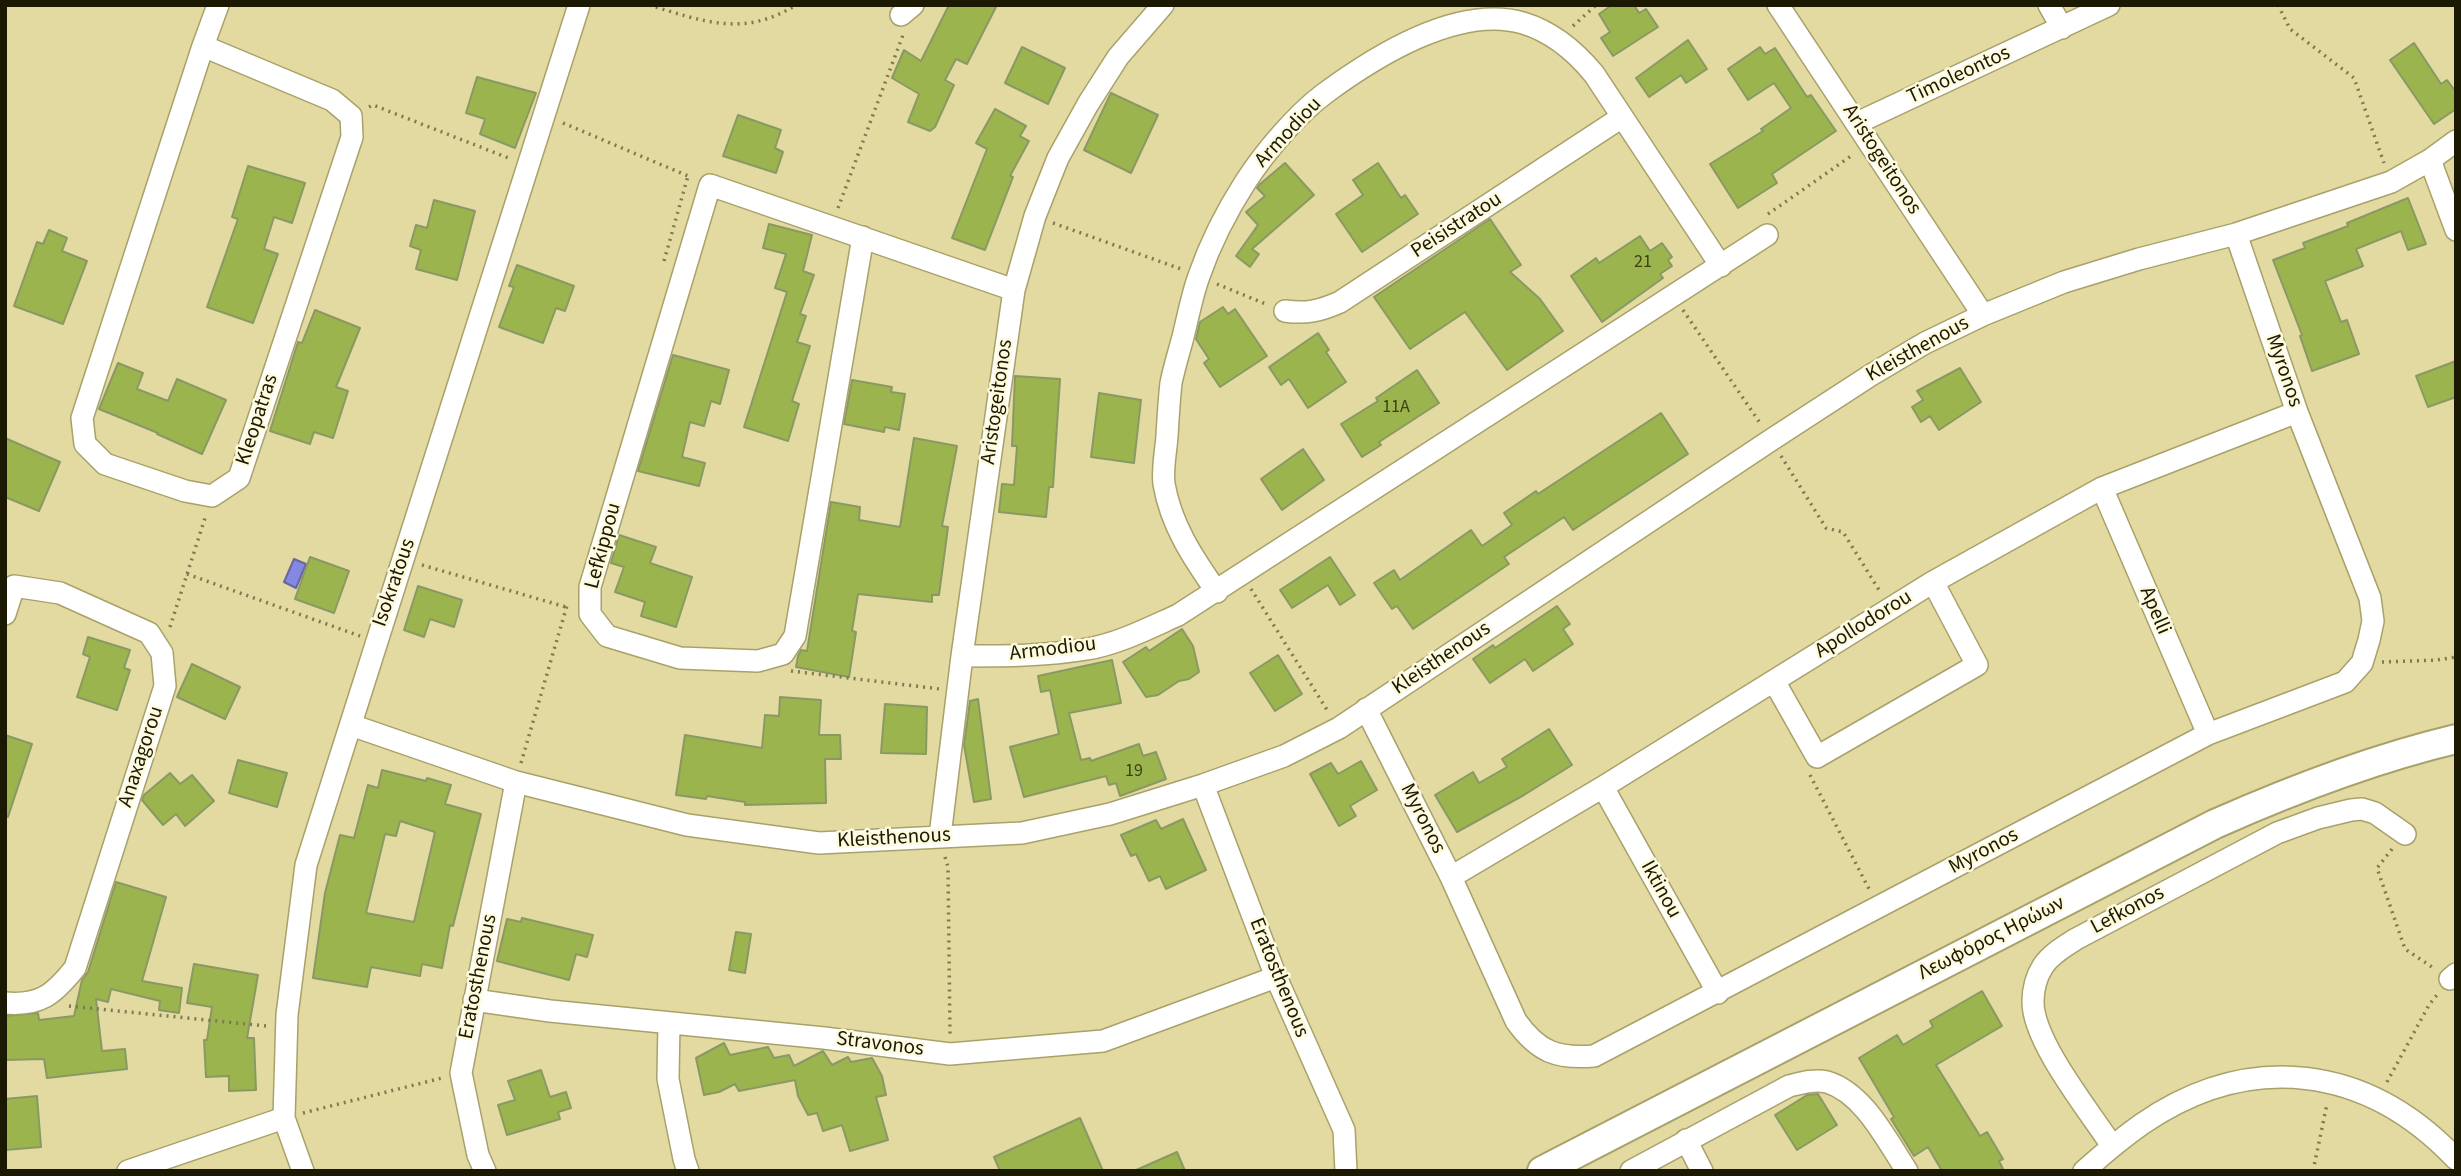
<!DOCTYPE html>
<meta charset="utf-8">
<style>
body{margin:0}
#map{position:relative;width:2461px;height:1176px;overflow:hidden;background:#e2daa0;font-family:"Source Sans 3",sans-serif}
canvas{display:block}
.frame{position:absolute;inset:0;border:7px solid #1c1903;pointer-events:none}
</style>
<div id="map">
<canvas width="2461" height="1176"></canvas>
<div class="frame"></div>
</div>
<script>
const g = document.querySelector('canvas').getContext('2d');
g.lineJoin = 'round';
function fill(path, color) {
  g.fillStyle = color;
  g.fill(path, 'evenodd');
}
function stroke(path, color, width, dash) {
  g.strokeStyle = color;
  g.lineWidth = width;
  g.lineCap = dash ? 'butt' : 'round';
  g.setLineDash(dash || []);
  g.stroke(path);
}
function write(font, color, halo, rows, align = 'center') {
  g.font = font + ' "Source Sans 3",sans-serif';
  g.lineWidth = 5;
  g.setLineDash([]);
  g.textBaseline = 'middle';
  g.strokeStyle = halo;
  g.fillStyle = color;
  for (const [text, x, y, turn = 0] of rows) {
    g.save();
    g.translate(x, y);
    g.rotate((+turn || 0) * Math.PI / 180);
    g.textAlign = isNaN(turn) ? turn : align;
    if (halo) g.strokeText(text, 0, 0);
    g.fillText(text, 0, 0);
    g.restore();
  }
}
const water = new Path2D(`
 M294,559l12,5 -10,24 -12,-6z`);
fill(water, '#8588e2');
stroke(water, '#66679f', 2);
const building = new Path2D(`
 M949,5h48l-30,59 -11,-5 -11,21 9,5 -19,42 -5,4 -22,-9 11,-28 -27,-16 12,-28 17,11z
 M1612,5h22l5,8 7,-4 12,18 -45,29 -12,-18 9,-6 -11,-18z
 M1688,40l19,29 -21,14 -5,-8 -32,22 -13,-19z
 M2414,43l27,41 6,-4 9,12v17l-22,15 -44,-64z
 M1022,47l43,21 -17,36 -43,-21z
 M1760,47l5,7 10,-6 32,49 4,-2 25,36 -64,43 5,9 -39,25 -28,-44 53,-33 -2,-2 30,-21 -17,-25 -26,17 -20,-31z
 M477,77l59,16 -21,55 -35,-14 5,-15 -19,-6z
 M1111,93l47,22 -27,58 -47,-23z
 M995,109l31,17 -6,10 9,5 -19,35 3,1 -28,73 -33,-12 35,-89 -11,-6z
 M738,115l43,15 -6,18 8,4 -7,21 -53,-17z
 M1285,163l29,32 -62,54 7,5 -9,13 -14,-11 22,-31 -12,-13 19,-16 -8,-8 2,-3z
 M1378,163l23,35 4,-3 13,19 -56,38 -26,-38 27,-19 -10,-15z
 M248,166l57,17 -13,40 -18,-6 -10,32 14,5 -25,69 -46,-16 31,-88 -6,-2z
 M2408,198l18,46 -18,6 -7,-19 -45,18 7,17 -38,15 16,41 6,-2 12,34 -47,17 -12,-35 2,-1 -29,-75 32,-12 -2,-5 45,-17 -1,-3z
 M434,200l41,11 -18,69 -41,-11 5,-19 -11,-4 6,-21 11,3z
 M1490,219l31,46 -11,7 30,27 23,32 -56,39 -42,-58 -55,37 -36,-52z
 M769,224l43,11 -9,36 11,4 -14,39 6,2 -9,26 13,4 -18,55 7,3 -11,37 -44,-14 43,-135 -12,-4 11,-34 -23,-6z
 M49,230l18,8 -5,13 25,10 -24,63 -49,-18 23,-64 6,2z
 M1640,236l10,15 12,-8 10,14 -4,3 4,6 -12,8 3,4 -61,44 -31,-46 25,-18 3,5z
 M517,265l57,21 -9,25 -9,-3 -13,35 -44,-16 15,-40 -5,-1z
 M1223,307l5,7 7,-5 32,47 -47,31 -16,-24 5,-4 -13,-20 4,-17z
 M315,310l45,18 -24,59 12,4 -15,47 -19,-6 -4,12 -40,-13 28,-89 4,1z
 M1318,333l11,17 -3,2 20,30 -38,26 -19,-29 -8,6 -12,-18z
 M673,355l56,15 -9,34 -9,-3 -7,25 -14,-4 -8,35 23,6 -6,23 -61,-15z
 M2456,361v36l-28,10 -12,-31z
 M118,363l25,10 -6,16 31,12 9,-22 49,21 -24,54 -45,-20 1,-1 -59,-24z
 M1960,368l21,34 -42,28 -9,-14 -9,6 -9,-15 11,-7 -6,-9z
 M1417,370l22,33 -60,39 2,3 -19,12 -21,-33 37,-23 -2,-3z
 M1015,376l45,3 -7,108h-4l-3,30 -47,-5 3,-28 12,1 3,-39h-5z
 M852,380l40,7 -1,5 14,2 -6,36 -14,-3 -1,5 -40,-8z
 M1099,393l42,7 -7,63 -43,-6z
 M1661,413l27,41 -115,76 -9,-13 -60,40 5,7 -96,65 -16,-23 -5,3 -18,-26 20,-13 6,10 71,-50 11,16 30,-21 -8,-12 32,-22 2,3z
 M5,438l55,24 -21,49 -34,-14z
 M914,438l43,8 -15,80 6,1 -9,68h-7v7l-74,-8 -6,37 4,1 -7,45 -53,-10 2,-11 3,-6 6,1 24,-149 29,5 -1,13 41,7z
 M1303,449l21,31 -42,30 -21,-31z
 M619,535l37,12 -6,16 42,14 -16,50 -35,-11 4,-14 -30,-10 9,-25 -13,-4z
 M310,557l39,14 -15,42 -39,-14z
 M1330,557l25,38 -15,10 -12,-20 -36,23 -12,-18z
 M418,586l44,14 -8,27 -24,-8 -6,18 -20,-7z
 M1557,606l13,18 -7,5 10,15 -40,27 -8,-12 -35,24 -17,-24 20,-14 2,3z
 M1182,629l11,17 6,26 -10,7 -10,2 -21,14 -12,2 -23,-35 23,-15 3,4z
 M88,637l42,13 -6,18 6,2 -13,40 -40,-13 13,-40 -7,-3z
 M1278,655l24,39 -27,17 -25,-38z
 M1112,660l9,43 -52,10 12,47 9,-2 1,3 48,-17 4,12 13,-4 10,27 -46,17 -4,-13 -7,2 -3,-9 -82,21 -14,-50 49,-13 -9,-44 -9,2 -3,-16z
 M192,664l48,23 -15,32 -48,-22z
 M780,697l41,3 -2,35h21l1,24h-16l1,44 -81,2v-3l-38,-6 -1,3 -30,-4 9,-60 77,13 3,-33 14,1z
 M978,699l13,100 -17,3 -10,-57 6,-44z
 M885,704l42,3 -1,47 -45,-1z
 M1549,729l23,36 -48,30 -67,37 -22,-37 38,-23 6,11 28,-16 -5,-8z
 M5,735l27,9 -24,73 -3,-1z
 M238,760l49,13 -10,34 -48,-14z
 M1361,761l16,29 -27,16 6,10 -17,10 -29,-52 21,-11 7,11z
 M382,770l44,11 1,-3 24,7 -6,19 36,10 -28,112 -3,-1 -8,43 -20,-4 -2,12 -49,-9 -4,20 -54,-9 12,-85 15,-58 14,3 14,-53 10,3zM400,821l35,11 -21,90 -48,-9 19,-79 11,2z
 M170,773l10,11 12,-9 22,26 -29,25 -9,-12 -13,11 -21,-25 2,-5z
 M1183,819l23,51 -40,19 -6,-13 -11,5 -13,-27 -5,2 -10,-21 35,-15 5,9z
 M116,882l50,15 -24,84 40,7 -3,25 -20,-3 1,-9 -49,-12 -3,13 -12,-3 6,52 23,-2 2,20 -80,9 -3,-19 -39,1v-44l33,-3 1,7 35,-4 8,-36 6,-8z
 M522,918l71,17 -6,22 -11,-3 -7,26 -72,-19 10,-42 14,3z
 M736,932l15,2 -6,39 -16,-3z
 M194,964l64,11 -11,63h7l2,52 -27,1v-15l-23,1 -2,-37h3l5,-33 -25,-4z
 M1982,991l20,35 -66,39 44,71 7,-4 16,27 -4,2 5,10h-62l-14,-24 -14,9 -23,-37 3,-2 -35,-59 38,-23 6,10 30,-18 -3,-6z
 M724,1043l6,12 38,-8 6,11 15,-3 5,11 29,-15 9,14 16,-8 3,5 21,-4 10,18 4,19 -10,2 12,43 -38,11 -8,-26 -19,6 -6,-18 -9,2 -10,-19 -3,-16 -56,11 -4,-7 -16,8 -15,3 -8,-37z
 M541,1070l9,27 16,-5 5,16 -13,4 2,7 -53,16 -9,-30 17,-5 -7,-19z
 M1818,1094l19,31 -40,25 -22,-35 32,-20z
 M37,1096l4,51 -36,3v-51z
 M1080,1118l23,53h-103l-6,-14z
 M1177,1152l8,19h-51z`);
fill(building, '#9bb44d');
stroke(building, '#8a9964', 2);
const minor = new Path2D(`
 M1778,5l205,310
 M2049,5l13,23
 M901,15l12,-10
 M203,46l129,54 19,16 1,21 -113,341 -27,18 -27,-5 -80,-27 -20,-20 -3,-26 121,-372 15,-41
 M1857,123l252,-118
 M2430,160l26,70
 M863,237l-68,399 -12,18 -25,7 -78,-3 -73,-22 -17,-22v-27l120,-402 304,105
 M1285,311c21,3 35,0 55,-9l282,-185
 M2102,488l106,246
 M1217,592c-24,-34 -46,-67 -53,-108 -2,-15 2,-33 3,-48 1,-17 2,-35 4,-53 3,-15 8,-31 12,-46 5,-20 9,-42 16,-61 11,-32 29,-67 47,-95 19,-29 50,-66 78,-87 50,-37 134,-90 199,-71 30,9 52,28 71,51l127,192
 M5,614l9,-28 46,7 89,40 13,20 3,33 -90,282c-21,26 -34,38 -70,35
 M962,656c42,0 83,0 125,-7 31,-5 62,-21 91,-34l589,-380
 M1774,681l43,76 160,-92 -44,-83
 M1366,709l85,168 65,144c22,31 41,38 78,35l614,-322 137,-52 17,-19 7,-23 4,-19 -3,-23 -73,-186 -61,-178
 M351,725l165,57 171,43 132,18 203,-10 88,-19 93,-29 81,-29 55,-28 432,-288 100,-65 54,-32 58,-28 81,-33 75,-23 97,-25 155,-52 39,-22 26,-19
 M1203,785l73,192 68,153 2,41
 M1603,787l115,206
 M940,836l22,-180 52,-366 21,-74 23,-58 30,-54 30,-47 45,-52
 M1451,877l152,-90 330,-205 169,-94 195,-76
 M2450,979l6,-5
 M474,1000l76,11 274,27 126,16 153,-13 173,-64
 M669,1023l-1,56 16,80 4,12
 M1686,1140l16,31
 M2112,1146c-22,-34 -79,-104 -79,-144 0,-13 3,-25 10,-36 8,-12 21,-19 33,-27l201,-106 41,-15 33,-8 11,-1 13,4 30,21
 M128,1171l156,-53
 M303,1171l-19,-53 3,-103 19,-150 273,-860
 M485,1171l-7,-16 -17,-82 55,-291
 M1631,1171l158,-85c12,-3 25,-7 38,-4 37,11 60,59 80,89
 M2084,1171c19,-17 38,-33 58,-47 108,-74 225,-59 314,35`);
const major = new Path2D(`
 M1542,1171l673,-347c79,-35 157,-65 241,-85`);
stroke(minor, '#a9a16a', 24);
stroke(major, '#a9a16a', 32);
stroke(new Path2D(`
 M649,5c54,16 94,33 147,0
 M2278,5l12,24 64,49 30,85
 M1573,26l23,-21
 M369,107l4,-2 138,54
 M563,123l125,53
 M838,208l65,-173
 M1768,214l86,-60
 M1053,223l128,46
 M664,261l24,-85
 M1217,284l51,21
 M1683,310l77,113
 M1781,456l45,72 17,4 36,58
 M422,565l144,42
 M187,574l173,62
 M1251,589l78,124
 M170,627l36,-112
 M2382,662l55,-2 19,-3
 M791,671l149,18
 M521,763l47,-161
 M1810,775l59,114
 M2392,849l-15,19 28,81 30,20
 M945,857l3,10 2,167
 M69,1006l197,20
 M2387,1082l42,-77 8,-10
 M303,1113l139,-35
 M2313,1171l14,-67`), '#7f7951', 3.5, [2, 5]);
stroke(minor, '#fff', 21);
stroke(major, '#fff', 28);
write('18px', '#3c4016', null, [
 ["21",1643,263],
 ["11A",1396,408],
 ["19",1134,772]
]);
write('21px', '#1c1903', '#fefadd', [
 ["Timoleontos",1959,76,-25],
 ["Armodiou",1289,133,-47],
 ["Aristogeitonos",1881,160,57],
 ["Peisistratou",1457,226,-33],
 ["Kleisthenous",1918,350,-29],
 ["Myronos",2283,371,71],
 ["Aristogeitonos",998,402,-82],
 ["Kleopatras",258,420,-72],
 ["Lefkippou",604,546,-75],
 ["Isokratous",395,583,-71],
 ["Apelli",2154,611,67],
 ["Apollodorou",1864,625,-32],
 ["Armodiou",1053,650,-7],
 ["Kleisthenous",1442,659,-34],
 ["Anaxagorou",142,757,-72],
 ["Myronos",1422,819,63],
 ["Kleisthenous",894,839,-3],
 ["Myronos",1984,852,-28],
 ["Iktinou",1660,890,61],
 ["Lefkonos",2128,911,-28],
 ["Λεωφόρος Ηρώων",1992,939,-27],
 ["Eratosthenous",479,977,-79],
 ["Eratosthenous",1278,978,68],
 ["Stravonos",880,1045,7]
]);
</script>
